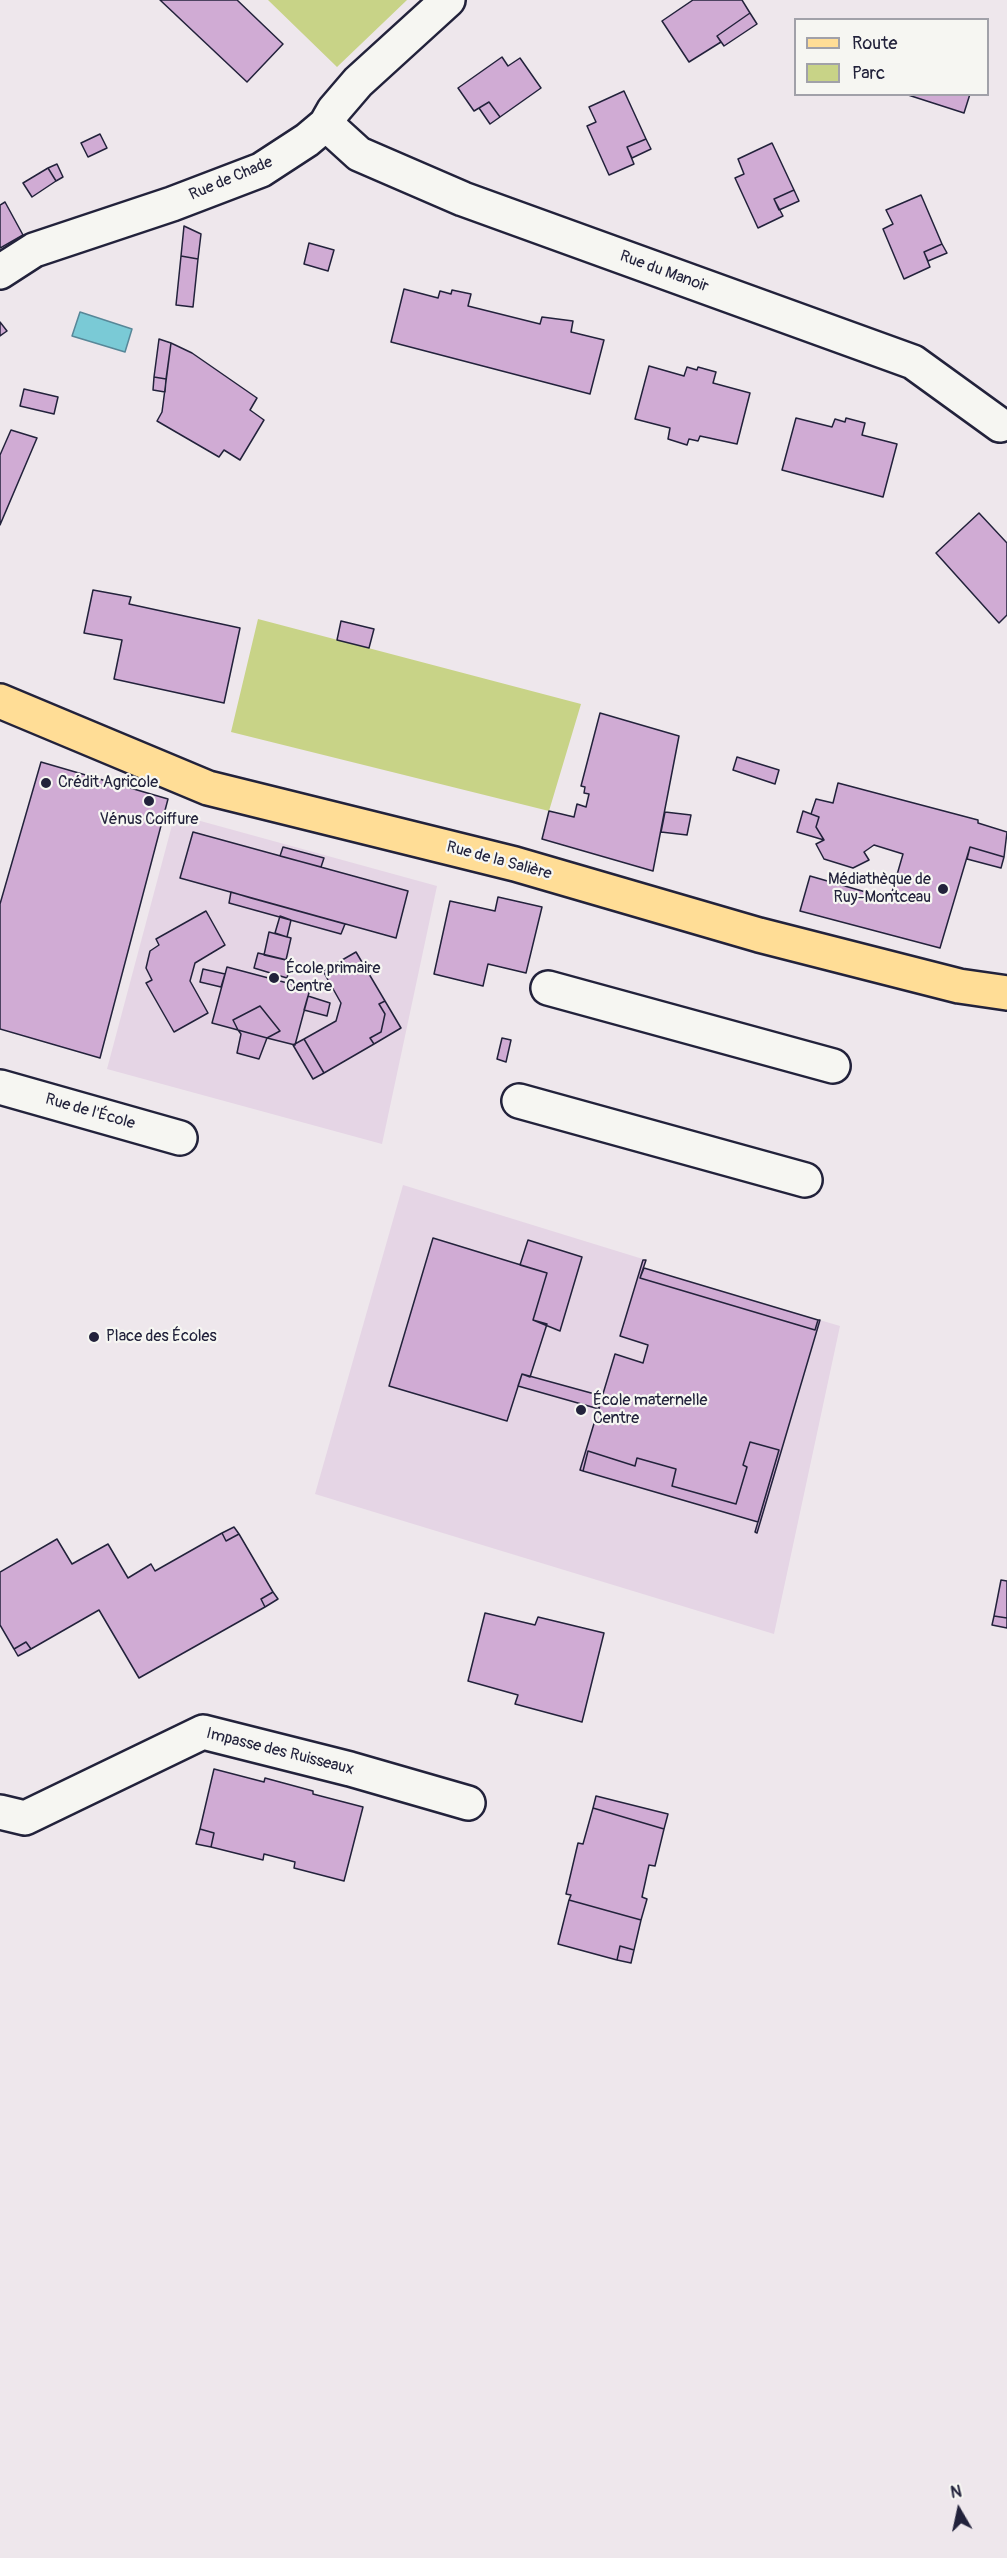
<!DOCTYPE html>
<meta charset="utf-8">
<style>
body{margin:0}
#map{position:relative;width:1007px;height:2558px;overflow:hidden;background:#eee7ec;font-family:Pangolin,sans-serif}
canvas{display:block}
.legend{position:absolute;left:794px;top:18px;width:195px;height:78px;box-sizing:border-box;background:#f6f6f2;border:2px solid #a1a1a9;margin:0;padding:8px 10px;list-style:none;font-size:18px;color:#22223b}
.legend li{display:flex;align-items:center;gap:12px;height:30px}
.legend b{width:30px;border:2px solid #a1a1a9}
.north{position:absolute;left:929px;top:2480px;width:60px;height:60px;-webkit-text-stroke:4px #f6f6f2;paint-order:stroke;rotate:351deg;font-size:16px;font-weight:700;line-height:24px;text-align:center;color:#22223b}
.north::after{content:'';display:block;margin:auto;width:21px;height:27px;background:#22223b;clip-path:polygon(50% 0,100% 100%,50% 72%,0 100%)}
</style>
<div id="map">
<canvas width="1007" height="2558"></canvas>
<ul class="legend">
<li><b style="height:8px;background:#ffdd96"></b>Route</li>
<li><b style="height:16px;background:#c8d387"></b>Parc</li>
</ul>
<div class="north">N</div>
</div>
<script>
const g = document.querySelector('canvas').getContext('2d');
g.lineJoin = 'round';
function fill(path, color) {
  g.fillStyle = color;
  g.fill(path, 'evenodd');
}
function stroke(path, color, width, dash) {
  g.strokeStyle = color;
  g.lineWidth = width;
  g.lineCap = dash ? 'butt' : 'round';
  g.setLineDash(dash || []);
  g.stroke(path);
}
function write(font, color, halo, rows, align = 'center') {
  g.font = font + ' Pangolin,sans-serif';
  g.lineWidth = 4.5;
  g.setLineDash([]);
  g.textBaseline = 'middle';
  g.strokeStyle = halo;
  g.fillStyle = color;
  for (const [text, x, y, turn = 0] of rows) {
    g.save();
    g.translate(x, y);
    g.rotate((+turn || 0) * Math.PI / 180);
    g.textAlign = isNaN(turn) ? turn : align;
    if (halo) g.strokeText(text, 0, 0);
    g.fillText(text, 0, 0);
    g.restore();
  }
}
fill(new Path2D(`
 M175,814l262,72 -55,258 -275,-75z
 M403,1185l243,75 -2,8 196,58 -66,308 -459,-140z`), '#e5d5e5');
fill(new Path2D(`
 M268,0h139l-70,67z
 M258,619l323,85 -32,107 -318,-79z`), '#c8d387');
const water = new Path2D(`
 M80,312l52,17 -7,23 -53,-16z`);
fill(water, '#7acad6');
stroke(water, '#578798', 1.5);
const building = new Path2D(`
 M160,0h77l46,44 -36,38z
 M693,0h49l8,13 -33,23 4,6 -32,20 -27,-41z
 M750,13l7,11 -33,22 -7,-10z
 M502,57l6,9 12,-8 21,30 -41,29 -11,-15 -15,9 -16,-23z
 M624,91l22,48 -19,8 7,17 -25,11 -22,-49 9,-4 -7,-15z
 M905,94h65l-6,19z
 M489,102l11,15 -10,7 -11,-16z
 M100,134l7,14 -19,9 -7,-14z
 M646,139l5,10 -19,9 -5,-11z
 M772,143l22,47 -20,9 9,17 -25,12 -23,-50 9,-4 -6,-15z
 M57,164l6,13 -7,4 -8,-13z
 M48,168l8,13 -24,16 -9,-14z
 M794,190l5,11 -20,9 -5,-11z
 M921,195l21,49 -18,8 6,15 -26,12 -21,-50 10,-5 -7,-14z
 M5,202l18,33 -23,13v-43z
 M184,226l17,8 -3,25 -17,-3z
 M309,243l25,7 -6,21 -24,-7z
 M942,244l5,9 -19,8 -4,-9z
 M181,256l17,3 -5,48 -17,-2z
 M404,289l34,9 2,-7 11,3 1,-4 19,4 -3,12 72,18 2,-7 31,4 -2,11 33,8 -14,54 -199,-52z
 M0,322l7,9 -7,5z
 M159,339l12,4 -5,36 -12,-2z
 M171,343l21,10 65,45 -7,12 14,10 -24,40 -16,-10 -5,7 -62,-36 5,-9z
 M649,366l35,10 3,-9 10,3 1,-3 18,5 -3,11 37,10 -13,51 -37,-8 -2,5 -9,-2 -2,6 -19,-6 2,-11 -35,-9z
 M154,377l12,2 -1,13 -12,-2z
 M24,389l34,8 -4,17 -34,-8z
 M796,418l36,9 3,-8 10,3 1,-4 19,5 -3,12 35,9 -14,53 -101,-27z
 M11,430l26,8 -37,87v-70z
 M979,513l28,30v72l-8,8 -63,-70z
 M93,590l38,7 -2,7 111,24 -16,75 -110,-24 8,-39 -38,-7z
 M341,621l33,8 -5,19 -32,-8z
 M600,713l79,23 -26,135 -111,-32 7,-28 25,6 3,-13 9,3 3,-13 -5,-1 1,-6 -4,-1z
 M737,757l42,13 -4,14 -42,-14z
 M41,762l127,37 -68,259 -100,-29v-125z
 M838,783l140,37v3l29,9 -3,25 -34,-10 -30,101 -140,-37 10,-35 80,23 13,-45 -29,-9 -10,7 5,8 -16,8 -29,-9 -8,-15 8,-4 -8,-13 3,-10 -8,-3 5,-15 17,4z
 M803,811l16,6 -3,10 8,13 -27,-8z
 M665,812l26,3 -4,20 -26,-3z
 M193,832l215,59 -12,47 -216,-60z
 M283,847l41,11 -3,9 -41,-11z
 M970,847l34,10 -3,11 -34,-9z
 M231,892l20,6 94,26 -4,10 -112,-31z
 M498,897l44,10 -16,66 -38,-9 -5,22 -49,-12 16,-73 45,10z
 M206,911l19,34 -30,18 -5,18 18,32 -34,19 -28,-49 6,-3 -6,-12 4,-17 9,-6 -3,-6z
 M280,916l11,4 -4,17 -12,-4z
 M269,932l22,6 -5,22 -22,-5z
 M356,952l29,49 -6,3 6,10 -4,18 -11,6 4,6 -50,29 -20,-34 32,-18 5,-18 -18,-32z
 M258,953l33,8 -4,17 -33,-10z
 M227,967l83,22 -15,56 -28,-7 13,-7 -20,-25 -27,14 5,10 -26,-7z
 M203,969l22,5 -4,13 -21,-5z
 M308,996l22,7 -3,13 -23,-6z
 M385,1001l16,27 -27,16 -4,-6 11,-6 4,-18 -6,-10z
 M260,1006l20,25 -13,7 -29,-8 -5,-10z
 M238,1030l29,8 -8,21 -22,-6 4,-19z
 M502,1038l9,2 -5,22 -9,-3z
 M304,1039l20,34 -11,6 -20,-34z
 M433,1238l114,35 -14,47 14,4 -17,53 -8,-3 -15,47 -118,-35z
 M528,1240l54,17 -22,74 -27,-11 14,-47 -27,-8z
 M643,1260h3l-6,18 175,52 3,-10h2l-63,213 -2,-1 24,-82 -29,-8 -7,23 4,2 -11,37 -64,-18 4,-17 -39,-11 -2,8 -47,-15 -5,20 -3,-1 35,-116 28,9 5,-18 -28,-9z
 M644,1268l174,52 -3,10 -175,-52z
 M522,1374l80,22 -3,13 -81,-23z
 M750,1442l29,8 -21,72 -175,-51 5,-20 47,15 2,-8 39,11 -4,17 64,18 11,-37 -4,-2z
 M234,1527l5,7 -13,7 -4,-8z
 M222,1533l4,8 13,-7 34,58 -12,7 4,8 -126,71 -40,-68 -68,39 -5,-7 -12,7 -14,-24v-53l57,-33 15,25 36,-20 20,34 23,-14 4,7z
 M1001,1580l6,1v37l-13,-2z
 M273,1592l5,7 -13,8 -4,-8z
 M485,1613l50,12 3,-8 66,16 -22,89 -67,-18 3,-9 -50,-14z
 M994,1616l13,2v10l-15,-3z
 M26,1642l5,7 -13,7 -4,-7z
 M214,1769l50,13 1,-4 48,13v3l50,13 -19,74 -50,-13 1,-6 -31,-8 -1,6 -52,-13 3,-14 -14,-4z
 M596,1796l72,18 -4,15 -71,-21z
 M593,1808l71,21 -9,37 -6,-1 -7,32 5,2 -6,21 -72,-20 2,-5 -5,-1 12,-51 5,1z
 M200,1829l14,4 -3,14 -15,-3z
 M569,1900l72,20 -7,30 -14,-4 -3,14 -59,-16z
 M620,1946l14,4 -3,13 -14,-3z`);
fill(building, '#d0abd4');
stroke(building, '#22223b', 1.5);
const minor = new Path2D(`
 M326,124l33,30 104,45 450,163 87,63
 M0,272l34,-22 138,-46 89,-34 46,-30 19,-16 8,-14 24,-28 90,-82
 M548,988l285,78
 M0,1087l180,51
 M519,1101l286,79
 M0,1812l25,6 178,-86 147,37 118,34`);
const major = new Path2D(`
 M0,701l208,87 307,76 244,71 200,51 48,7`);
stroke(minor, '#22223b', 38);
stroke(major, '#22223b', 38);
stroke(minor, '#f6f6f2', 33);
stroke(major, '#ffdd96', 33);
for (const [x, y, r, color] of [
 [46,783,6,"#22223b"],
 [149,801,6,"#22223b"],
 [943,889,6,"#22223b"],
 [274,978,6,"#22223b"],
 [94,1337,6,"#22223b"],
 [581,1410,6,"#22223b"]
]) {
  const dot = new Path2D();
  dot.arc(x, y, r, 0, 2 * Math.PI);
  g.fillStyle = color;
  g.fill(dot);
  stroke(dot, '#f6f6f2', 2);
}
write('16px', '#22223b', '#f6f6f2', [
 ["Rue de Chade",231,179,-23],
 ["Rue du Manoir",664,272,20],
 ["Rue de la Salière",499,861,15],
 ["Rue de l'École",90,1112,16],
 ["Impasse des Ruisseaux",280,1752,14]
]);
write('16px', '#22223b', '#f6f6f2', [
 ["Crédit Agricole",58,783],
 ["Vénus Coiffure",149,820,"center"],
 ["Médiathèque de",931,880,"right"],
 ["Ruy-Montceau",931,898,"right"],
 ["École primaire",286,969],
 ["Centre",286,987],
 ["Place des Écoles",106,1337],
 ["École maternelle",593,1401],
 ["Centre",593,1419]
], 'left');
</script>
